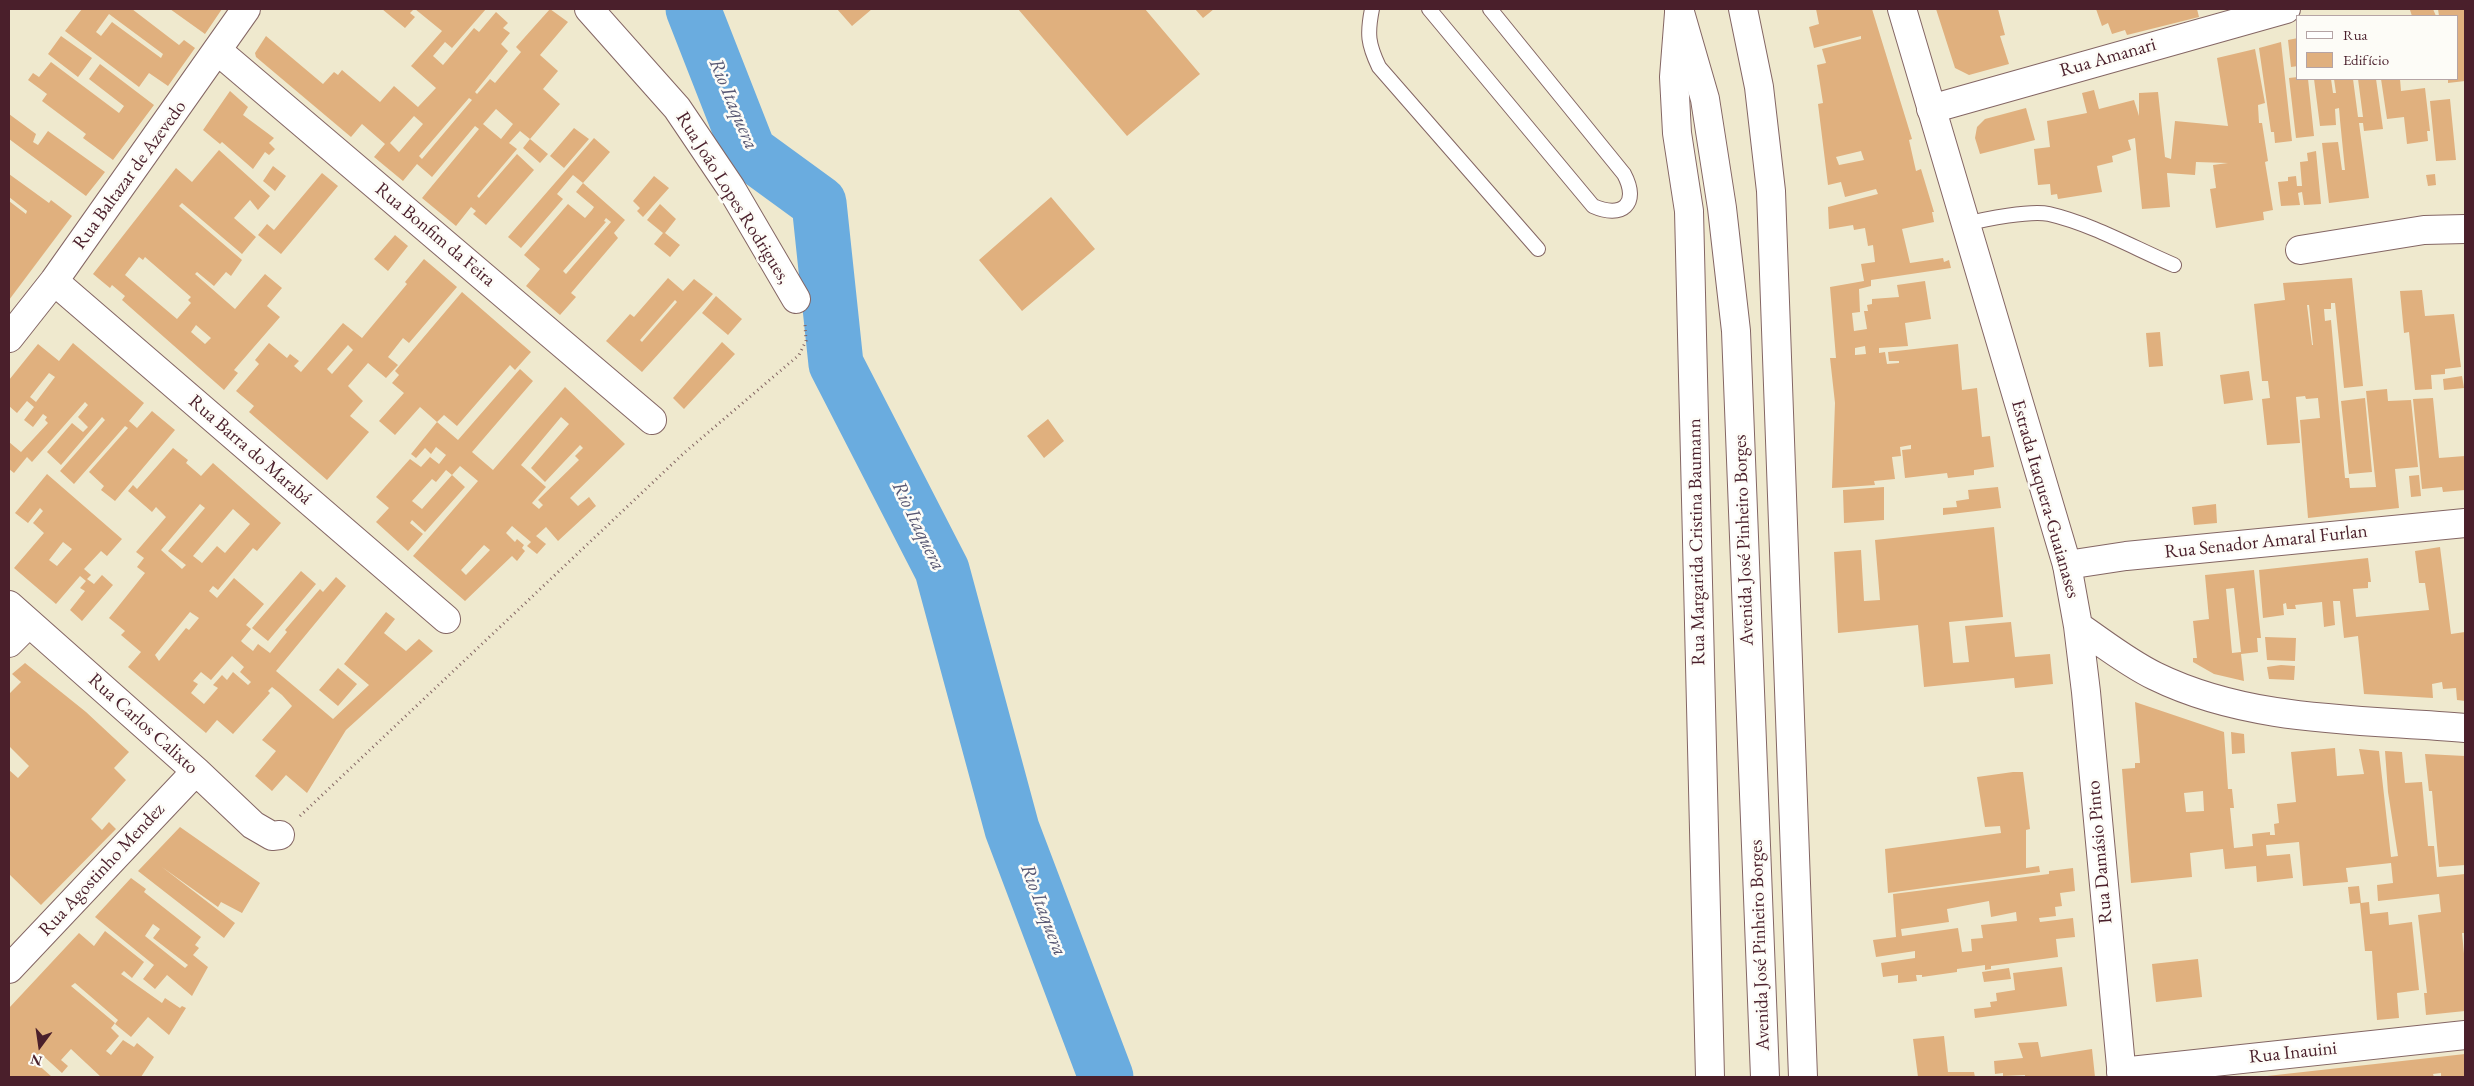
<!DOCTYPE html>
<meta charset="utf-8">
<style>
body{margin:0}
#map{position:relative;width:2474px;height:1086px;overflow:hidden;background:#efe9ce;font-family:"EB Garamond",serif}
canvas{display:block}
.frame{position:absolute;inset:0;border:10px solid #4a1f2b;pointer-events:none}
.legend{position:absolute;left:2296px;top:15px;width:162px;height:65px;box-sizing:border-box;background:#fdfcf7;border:1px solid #b5a4a5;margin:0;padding:6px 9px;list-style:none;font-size:15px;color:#4a1f2b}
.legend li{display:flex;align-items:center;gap:10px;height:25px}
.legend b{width:25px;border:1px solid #b5a4a5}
.north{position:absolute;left:15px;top:1021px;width:50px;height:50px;-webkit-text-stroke:4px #fdfcf7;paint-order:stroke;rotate:194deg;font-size:14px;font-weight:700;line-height:20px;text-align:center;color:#4a1f2b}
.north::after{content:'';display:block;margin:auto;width:18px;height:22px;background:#4a1f2b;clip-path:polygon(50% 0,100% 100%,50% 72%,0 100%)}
</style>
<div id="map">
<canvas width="2474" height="1086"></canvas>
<div class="frame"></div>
<ul class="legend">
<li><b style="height:6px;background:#fff"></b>Rua</li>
<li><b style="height:14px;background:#e0b07e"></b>Edifício</li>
</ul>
<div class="north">N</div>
</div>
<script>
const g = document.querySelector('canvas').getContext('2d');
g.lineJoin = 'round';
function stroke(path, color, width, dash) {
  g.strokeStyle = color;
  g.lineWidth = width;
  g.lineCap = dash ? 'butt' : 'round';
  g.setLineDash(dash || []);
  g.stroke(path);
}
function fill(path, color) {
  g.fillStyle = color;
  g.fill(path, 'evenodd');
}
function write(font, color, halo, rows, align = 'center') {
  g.font = font + ' "EB Garamond",serif';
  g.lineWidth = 5;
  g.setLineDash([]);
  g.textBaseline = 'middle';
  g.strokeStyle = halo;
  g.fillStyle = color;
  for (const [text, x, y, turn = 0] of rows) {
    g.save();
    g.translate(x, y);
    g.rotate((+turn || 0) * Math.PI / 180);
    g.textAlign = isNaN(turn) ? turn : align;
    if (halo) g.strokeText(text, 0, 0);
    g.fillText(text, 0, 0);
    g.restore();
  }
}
stroke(new Path2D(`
 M693,9l56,143 70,51 17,161 106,206 70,259 94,248`), '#6aacdf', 55);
fill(new Path2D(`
 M82,9h50l47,36 5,-5 11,8 -27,38 -19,-13 -10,14 -74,-56zM109,14l54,40 -2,4 -49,-36 -11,14 -5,-4z
 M170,9h52l-17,25z
 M382,9h32l-4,4 5,4 -10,11z
 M415,9h71l-34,39 -7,-6 -12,14 10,9 31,-37 5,4 17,-20 12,11 -5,5 7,5 -9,11 7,7 -33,41 2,2 13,-15 5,4 26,-31 -5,-5 34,-38 18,13 -28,33 18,16 -15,18 17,15 -30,35 -10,-8 -11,12 8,6 -40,47 2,2 38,-44 17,16 -48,55 -13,-11 3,-3 -5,-4 -15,19 -34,-28 57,-69 -4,-3 -43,51 -15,-13 -14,17 -29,-24 11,-13 -23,-20 -11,13 -95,-80 -1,-4 11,-17 57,48 11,-12 4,3 4,-5 38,32 14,-16 24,21 18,-19 -25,-22 31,-35zM469,98l3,2 -50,59 -3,-3zM496,109l17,15 -12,15 -18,-15zM414,116l9,8 -24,28 -9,-9z
 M837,9h35l-20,17z
 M1018,9h127l55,65 -73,62z
 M1195,9h19l-11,9z
 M1816,9h56l40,130 -3,1 7,31 5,-2 13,43h-2l2,10 -32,7 8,34 33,-5 1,4 5,-2 2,8 -80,12v6l-12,3 1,23 -8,1 2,18 13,-2 -3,-18h4l-1,-6 5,-1v-5l27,-2 -2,-12 28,-4 6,38 -26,4 3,23 -29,2v5l6,-1 2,12 12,-1v-2h-10l-1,-9 70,-8 4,46 15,-2 5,49 8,-1 4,31 -20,3v5l-26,3 -1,-5 -42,5 -3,-28 9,-1v-4l-11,2 1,9 -9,1 3,22 -21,2 1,4 -43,3 3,-85 -5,-45h6l-6,-71 34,-6 -3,-17 14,-2 -2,-17 -5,1 -3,-18 -11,2 -1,-5 -24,4 -1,-22 50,-13 -2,-5 -31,8 -4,-15 -13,3 -10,-81 5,-1 -6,-38 9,-2 -4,-14 39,-10v-3l-47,12 -5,-21 10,-3zM1861,151l3,9 -25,5 -3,-8zM1865,346l1,8 -11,1v-7z
 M1936,9h62l7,26 -5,1 9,28 -40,11 -14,-7z
 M2096,9h101l2,8 -72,18 -2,-5 -13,4 -4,-11 -6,3z
 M2414,9h19l3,7h-24l-2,-6z
 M2438,9h27v72l-17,2v-4h10v-63h-19z
 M61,36l31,22 -14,19 -30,-23z
 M2298,38v28l-7,1 -3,-27z
 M2281,42l11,99 -17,2 -1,-11h-3l-12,-84z
 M2255,49l10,54 -7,2 1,18h3l6,38 -3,1 8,48 -10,2 1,8 -48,8 -6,-39 6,-1 -3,-23 15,-2 -32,-1 -1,13 -28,-2 3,34 -28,2 -7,-71 -7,2 3,10 -19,6 1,6 -16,4 5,26 -44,7 -1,-5 -6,1 -1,-11 -12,1 -4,-36 16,-2 -3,-26 40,-8 -5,-20 12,-3 5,19 35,-9 5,16v-23l19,-1 7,65 6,2 4,-38 53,5 -11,-68z
 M51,62l68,51 5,-7 -35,-27 11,-15 54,41 -41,55 -30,-22 3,-4 -44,-33 5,-7 -19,-14 5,-7 6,4z
 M2298,77l10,2 6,57 -18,2 -7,-60z
 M2314,79h17l2,14h3l-2,-14h19l5,38h5l-5,-38h18l7,50 -19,2 -1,-8h-4l10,75 -40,5 -7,-60 16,-1 4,28h3l-5,-50 -1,-12 -4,1 1,16 -16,1z
 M2381,79h19l1,12 24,-3 5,43h-3l1,10 -21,3 -3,-27 -17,2z
 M230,91l18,16 -5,8 31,23 -5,5 6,6 -6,6 -4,-3 -12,17 -31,-27 -2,2 -17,-14z
 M2450,99l6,61 -20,1 -6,-60z
 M2026,108l9,32 -55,14 -5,-16 2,-11 8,-8z
 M9,114l27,20 -3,8 5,3 10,-14 57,41 -19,24 -77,-57z
 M574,128l15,11 -25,29 -14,-12z
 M594,138l16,14 -27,31 -10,-8 -16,19 6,5 -42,49 -13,-11z
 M530,139l18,15 -8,9 -17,-15z
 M219,150l51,46 -12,14 -8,-10 -16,18 22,19 -14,17 -60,-51 -3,3 63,54 -11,16 -5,-4 -12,14 -17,-14 -2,2 40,35 30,-35 17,14 -15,18 13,11 -46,53 4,3 -14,17 -102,-90 3,-4 -13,-11 -2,3 -17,-14 83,-106 16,14zM139,257l4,3 2,-3 46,40 -3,3 3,3 -14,16 -52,-44zM196,325l15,13 -6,6 -14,-12z
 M2316,151l5,53 -17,1 -2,-13 -4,1 2,12 -19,1 -3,-24 10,-1v-4l8,-1 1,10h5l-2,-24 8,-1 -1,-8z
 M273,166l13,10 -11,15 -12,-10z
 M322,173l16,13 -57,68 -23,-19 9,-11 7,6z
 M9,174l40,29 2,-3 21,16 -63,84v-99l17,13 1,-3 -18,-14z
 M2435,174l1,11 -8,1 -2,-11z
 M654,176l15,12 -26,29 -6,-6 3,-3 -7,-7z
 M583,183l42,37 -11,13 4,5 -47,55 5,4 -16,18 -34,-29 14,-17 -16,-14 44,-51 17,14 7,-8 2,-3 -18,-15zM606,218l5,4 -45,52 -3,-3 43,-49 -2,-1z
 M1051,197l44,52 -73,62 -43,-51z
 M660,204l16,15 -11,14 15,12 -10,12 -16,-13 9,-11 -16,-13z
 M395,235l13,11 -20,25 -14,-12z
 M424,259l33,28 -48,56 -6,-5 -15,19 10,8 -12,13 -18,-15 -20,23 15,15 -13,15 19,16 -42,48 -78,-68 5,-6 -18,-15 23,-27 -4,-4 14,-17 18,15 3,-4 9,7 -5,5 7,6 42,-49 19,15 45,-54 -2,-2zM348,345l5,5 -21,24 -5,-5z
 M668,278l15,13 11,-12 19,15 -71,78 -36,-31 24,-27 4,3zM675,300l2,2 -35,40 -2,-2z
 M2352,278l11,108 -19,2 -9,-85h-4v6h-7l1,12 6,-1 14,158h4l1,10 26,-1 -10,-96 21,-2 1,12 23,-1 7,67 -23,2 4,39 -91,10 -8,-98 20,-2 -2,-20 -12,1 -1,-3 -9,1 4,46 -33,2 -5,-46 8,-1 -2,-17h-6l-8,-77 31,-4 -2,-17zM2307,305h2l4,40h-1z
 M2422,290l3,26 29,-2 7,53 -16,2v5l-14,1 1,14 -17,1 -6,-58 -5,1 -4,-42z
 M462,292l69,60 -16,18 -5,-5 -53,61 -13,-11 -7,7 -17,-15 -25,28 -16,-14 25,-28 -12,-10 7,-8 -4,-4z
 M716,296l26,23 -14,16 -26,-22z
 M2160,332l3,34 -14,1 -3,-34z
 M722,342l13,12 -51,55 -11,-11z
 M73,343l71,60 -15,18 8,7 15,-17 23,19 -60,71 -14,-11 3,-4 -15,-14 39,-44 -3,-2 -51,58 -14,-13 45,-51 -3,-3 -41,48 -14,-13 25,-29 11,9 5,-5 -10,-10 10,-12 -3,-3 -53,60 -5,-5 -13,16 -5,-4v-27l12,10 27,-29 -3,-3 2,-3 -4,-3 -10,13 -9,-7 10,-13 -7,-6 -10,12 -8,-7v-26l29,-36 21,17zM49,373l6,4 -19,25 -6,-5z
 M520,369l13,12 -61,71 21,18 72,-83 60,57 -55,54 8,8 11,-9 7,9 -38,35 -12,-14 -10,9 10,8 -9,10 -10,-8 4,-4 -19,-16 -6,7 9,9 2,-3 7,6 -2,3 3,3 -8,10 -5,-5 -47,45 -52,-45 65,-75 -18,-15 -8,9 13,12 -40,45 -13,-12 -2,3 13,11 -15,17 -32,-29 13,-14 -13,-11 34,-38 11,8 9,-10 9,7 7,-9 -10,-8 -5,7 -6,-6 -9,10 -5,-4 26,-32 21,18zM561,417l8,7 -38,44 14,14 35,-37 3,3 -8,8 4,4 -41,40 5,5 -4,4 -7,-6 14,-16 -25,-22zM446,470l6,5 -30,34 -10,-8 20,-22 4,3zM484,545l6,5 -24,25 -5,-5z
 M2249,371l4,29 -29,4 -4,-29z
 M2462,376l2,12 -20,2 -1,-11z
 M2365,398l7,74 -23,2 -8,-73z
 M2433,398l6,60 26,-2v34l-22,2 -1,-5 -20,2 -9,-90z
 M1048,419l16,22 -20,17 -17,-22z
 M173,448l15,12 -2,3 15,13 12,-13 68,60 -24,28 -4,-3 -35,42 -5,-4 -4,5 8,7 17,-20 30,26 -18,21 5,4 -10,12 2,2 10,8 5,-7 12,9 17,-21 -2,-2 35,-41 3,3 13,-15 10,9 -70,85 57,48 36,-34 -25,-21 42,-52 9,7 -11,14 22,18 13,-12 14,12 -87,79 -39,63 -21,-18 -14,16 -17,-15 21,-25 -14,-11 30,-34 -10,-11 -10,-8 -4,4 2,2 -37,41 -16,-14 -11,13 -78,-66 13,-15 -20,-17 4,-4 -16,-13 36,-45 -8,-6 7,-9 -8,-6 30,-35 -10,-10 -4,5 -24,-21 5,-6 4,4zM200,504l5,4 -37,43 18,14 -4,4 -21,-19zM233,509l17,15 -25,29 -8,-7 -15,17 -9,-7zM190,612l9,6 -10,12 -3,-2 -27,33 -4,-6zM232,656l12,11 -4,5 11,10 -3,3 -15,-13 -6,8 -5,-5 -9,10 5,3 -14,16 -13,-11 7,-9 -5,-3 8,-9 10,8z
 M47,474l75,65 -15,17 -6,-5 -17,18 7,6 -4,4 7,5 8,-9 11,10 -31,36 -12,-11 15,-19 -5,-3 6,-7 -6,-5 -24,28 -42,-36 30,-35 -11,-10 10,-12 -3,-3 -12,15 -13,-10zM63,542l9,7 -15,17 -8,-6z
 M2419,475l2,21 -10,1 -2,-21z
 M1884,487v33l-40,3 -1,-33z
 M1998,487l3,21 -58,7v-7l14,-1 -1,-6 13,-2 -1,-9z
 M2216,504l1,19 -23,2 -2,-18z
 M1994,527l9,90 -54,5 4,41 16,-1 -4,-36 46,-4 4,35 35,-3 3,30 -38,4 -1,-10 -90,9 -6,-62 -80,8 -4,-81 27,-2 3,51 16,-1 -5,-60z
 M2440,547l11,87 14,-2v69l-8,-1 -1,-12 -13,1 -1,-7 -10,2 1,14 -69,-4 -6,-58 -14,2 -4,-37h-7l2,24 -11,2 -2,-25 -27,3 1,4h-9l-1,-6 -3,1 1,11 -21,3 -4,-48 109,-12 3,24h-3v6l-15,1 3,28 73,-7 -4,-27h-6l-4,-32z
 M2254,570l7,68h-4l1,14 -17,2 3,27 -30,-7 -21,-12v-4h4l-4,-37 16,-2 -4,-44zM2234,588l7,64 -9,1 -6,-64z
 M301,571l15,13 -48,57 -16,-13z
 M2265,637l31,1 -1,23 -28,-1z
 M25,663l61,49 43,40 -15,16 12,12 -35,39 11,11 7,-8 7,7 -75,76 -32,-31v-104l9,8 11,-12 -20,-20v-52l12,-12 -9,-8z
 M2281,665l14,1 -1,14 -25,-1 -2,-12z
 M338,668l19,16 -19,22 -19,-16z
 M2135,702l89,30 4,57h4l2,19h-4l4,40 19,-2 -1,-12 18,-2v3h5l-1,-11 5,-1 -2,-19 19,-2 -5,-50 44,-4 2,28 27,-2 -5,-25 20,2 12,106 7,-1 -10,-64 -3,-41 17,1 3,31 17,-1 6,64h6l3,31 28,-3v59h-3l3,31v47l-39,4 -2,-22h3l-9,-78 23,-3 -2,-18 -61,7 -1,-16 16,-2 -2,-20 -45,5 2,14 -45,4 -4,-44 -33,3 1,11 23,-2 3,24 -36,4 -1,-16 -31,3 -2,-20 -33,4 2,24 -61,6 -9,-114 13,-1v-5h5zM2203,791l1,20 -18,1 -2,-19z
 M2231,732l13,2 1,19 -13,1z
 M2425,754l40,2v109l-26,2 -7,-76h-3z
 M2013,772h10l7,57 -4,1v38l13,-2 1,6 -152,21 -3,-44 116,-16 -1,-7 -15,1 -8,-50z
 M180,827l80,56 -18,30 -21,-11 -3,5 -56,-40 73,56 -11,15 -86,-67z
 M2073,868l2,23 -15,2 2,13 -7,1 1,9 -17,2 1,4 33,-4 2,19 -19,2 2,18 -67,9v3l-6,1v-5l-28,4v3l-35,5v-2h-6l1,6 -19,2v-8l-15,2 -2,-14 34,-5v-7l-39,6 -3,-17 23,-3 -3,-43 156,-20v-3zM1989,901l2,16 25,-5 1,9 -36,4 2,13 -12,1 1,12 -10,1 -4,-24 -56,8 -1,-7 48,-7 -2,-13z
 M131,878l15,11 -2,3 57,45 -6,8 4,3 -6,7 15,12 -16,29 -25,-21 -12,14 -12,-10 11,-14 -59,-48zM153,924l7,5 -7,9 35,27 -3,3 -40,-32z
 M2359,886l2,17 8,-1 1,12 18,-2 1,13 23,-3 7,68 -22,3 2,25 -22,2 -5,-69h-7l-5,-48 -10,1 -2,-17z
 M105,931l39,31 -12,16 -8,-7 -3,3 41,29 3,-5 15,10 2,-2 4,2 -17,27 -21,-18 -17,20 -16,-13 3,-4 -43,-37 -4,3 44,37 -4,5 8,8 -13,15 5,4 12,-15 11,7 3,-4 17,14 -13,20h-40l-30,-28 -10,11 7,6 -6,7 -22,-20 -6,8 18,16h-43v-69l70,-75 15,13z
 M2198,959l4,38 -46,5 -4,-38z
 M2062,967l5,39 -92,12 -1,-9 17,-2 -1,-5 7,-1 -1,-8 19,-3 -2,-17z
 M2009,968l2,11 -27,3 -2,-10z
 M1944,1036l4,36h26l1,5h-57l-5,-38z
 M2038,1042l3,15 51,-8 3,28h-70v-2l-22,1v-3l-8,1 -1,-13 29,-3 -5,-15z
 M2465,1054v23h-24v-4l-8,1 1,3h-176z`), '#e0b07e');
const lane = new Path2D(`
 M1372,9c-5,25 -4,35 7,58l159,182
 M1429,9l164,197c29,13 47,-2 31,-32l-134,-165
 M1966,224c19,-5 65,-14 83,-10 43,10 85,34 125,51`);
const street = new Path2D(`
 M589,9l88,99 54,80 65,111
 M1679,13l-5,64 3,56 12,78 21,866
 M218,51l434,369
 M1931,109l355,-100
 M2300,250l124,-20 41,-1
 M54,281l392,338
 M9,338l45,-57 192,-272
 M2067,565l59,-9 339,-33
 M9,605l187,166 57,54 19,11 8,-1
 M9,643l20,-20
 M9,969l187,-198
 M2121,1072l344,-37`);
const secondary = new Path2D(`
 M1902,9l165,556 11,61 8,66 36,385
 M2078,626c25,17 50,37 77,50 96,47 206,43 310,52`);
const primary = new Path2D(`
 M1679,9l26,90 17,109 14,123 29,746
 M1743,9l16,78 12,104 32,886`);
stroke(lane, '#846664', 16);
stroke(street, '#846664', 30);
stroke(secondary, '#846664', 30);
stroke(primary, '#846664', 30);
stroke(new Path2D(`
 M300,816l384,-363 115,-98 7,-14 -1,-16`), '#846664', 3, [1, 4]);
stroke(lane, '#fff', 14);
stroke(street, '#fff', 28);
stroke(secondary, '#fff', 28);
stroke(primary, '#fff', 28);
write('19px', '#4a1f2b', '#fdfcf7', [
 ["Rua Amanari",2108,58,-16],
 ["Rua Baltazar de Azevedo",130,175,-54],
 ["Rua João Lopes Rodrigues,",733,198,58],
 ["Rua Bonfim da Feira",435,235,40],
 ["Rua Barra do Marabá",250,450,41],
 ["Estrada Itaquera-Guaianases",2045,499,74],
 ["Avenida José Pinheiro Borges",1744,540,-92],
 ["Rua Margarida Cristina Baumann",1697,542,-91],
 ["Rua Senador Amaral Furlan",2266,542,-6],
 ["Rua Carlos Calixto",143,724,42],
 ["Rua Damásio Pinto",2100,852,-95],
 ["Rua Agostinho Mendez",102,870,-47],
 ["Avenida José Pinheiro Borges",1760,945,-92],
 ["Rua Inauini",2293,1053,-6]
]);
write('italic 20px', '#575773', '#fdfcf7', [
 ["Rio Itaquera",733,104,67],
 ["Rio Itaquera",918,526,64],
 ["Rio Itaquera",1043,910,69]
]);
</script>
